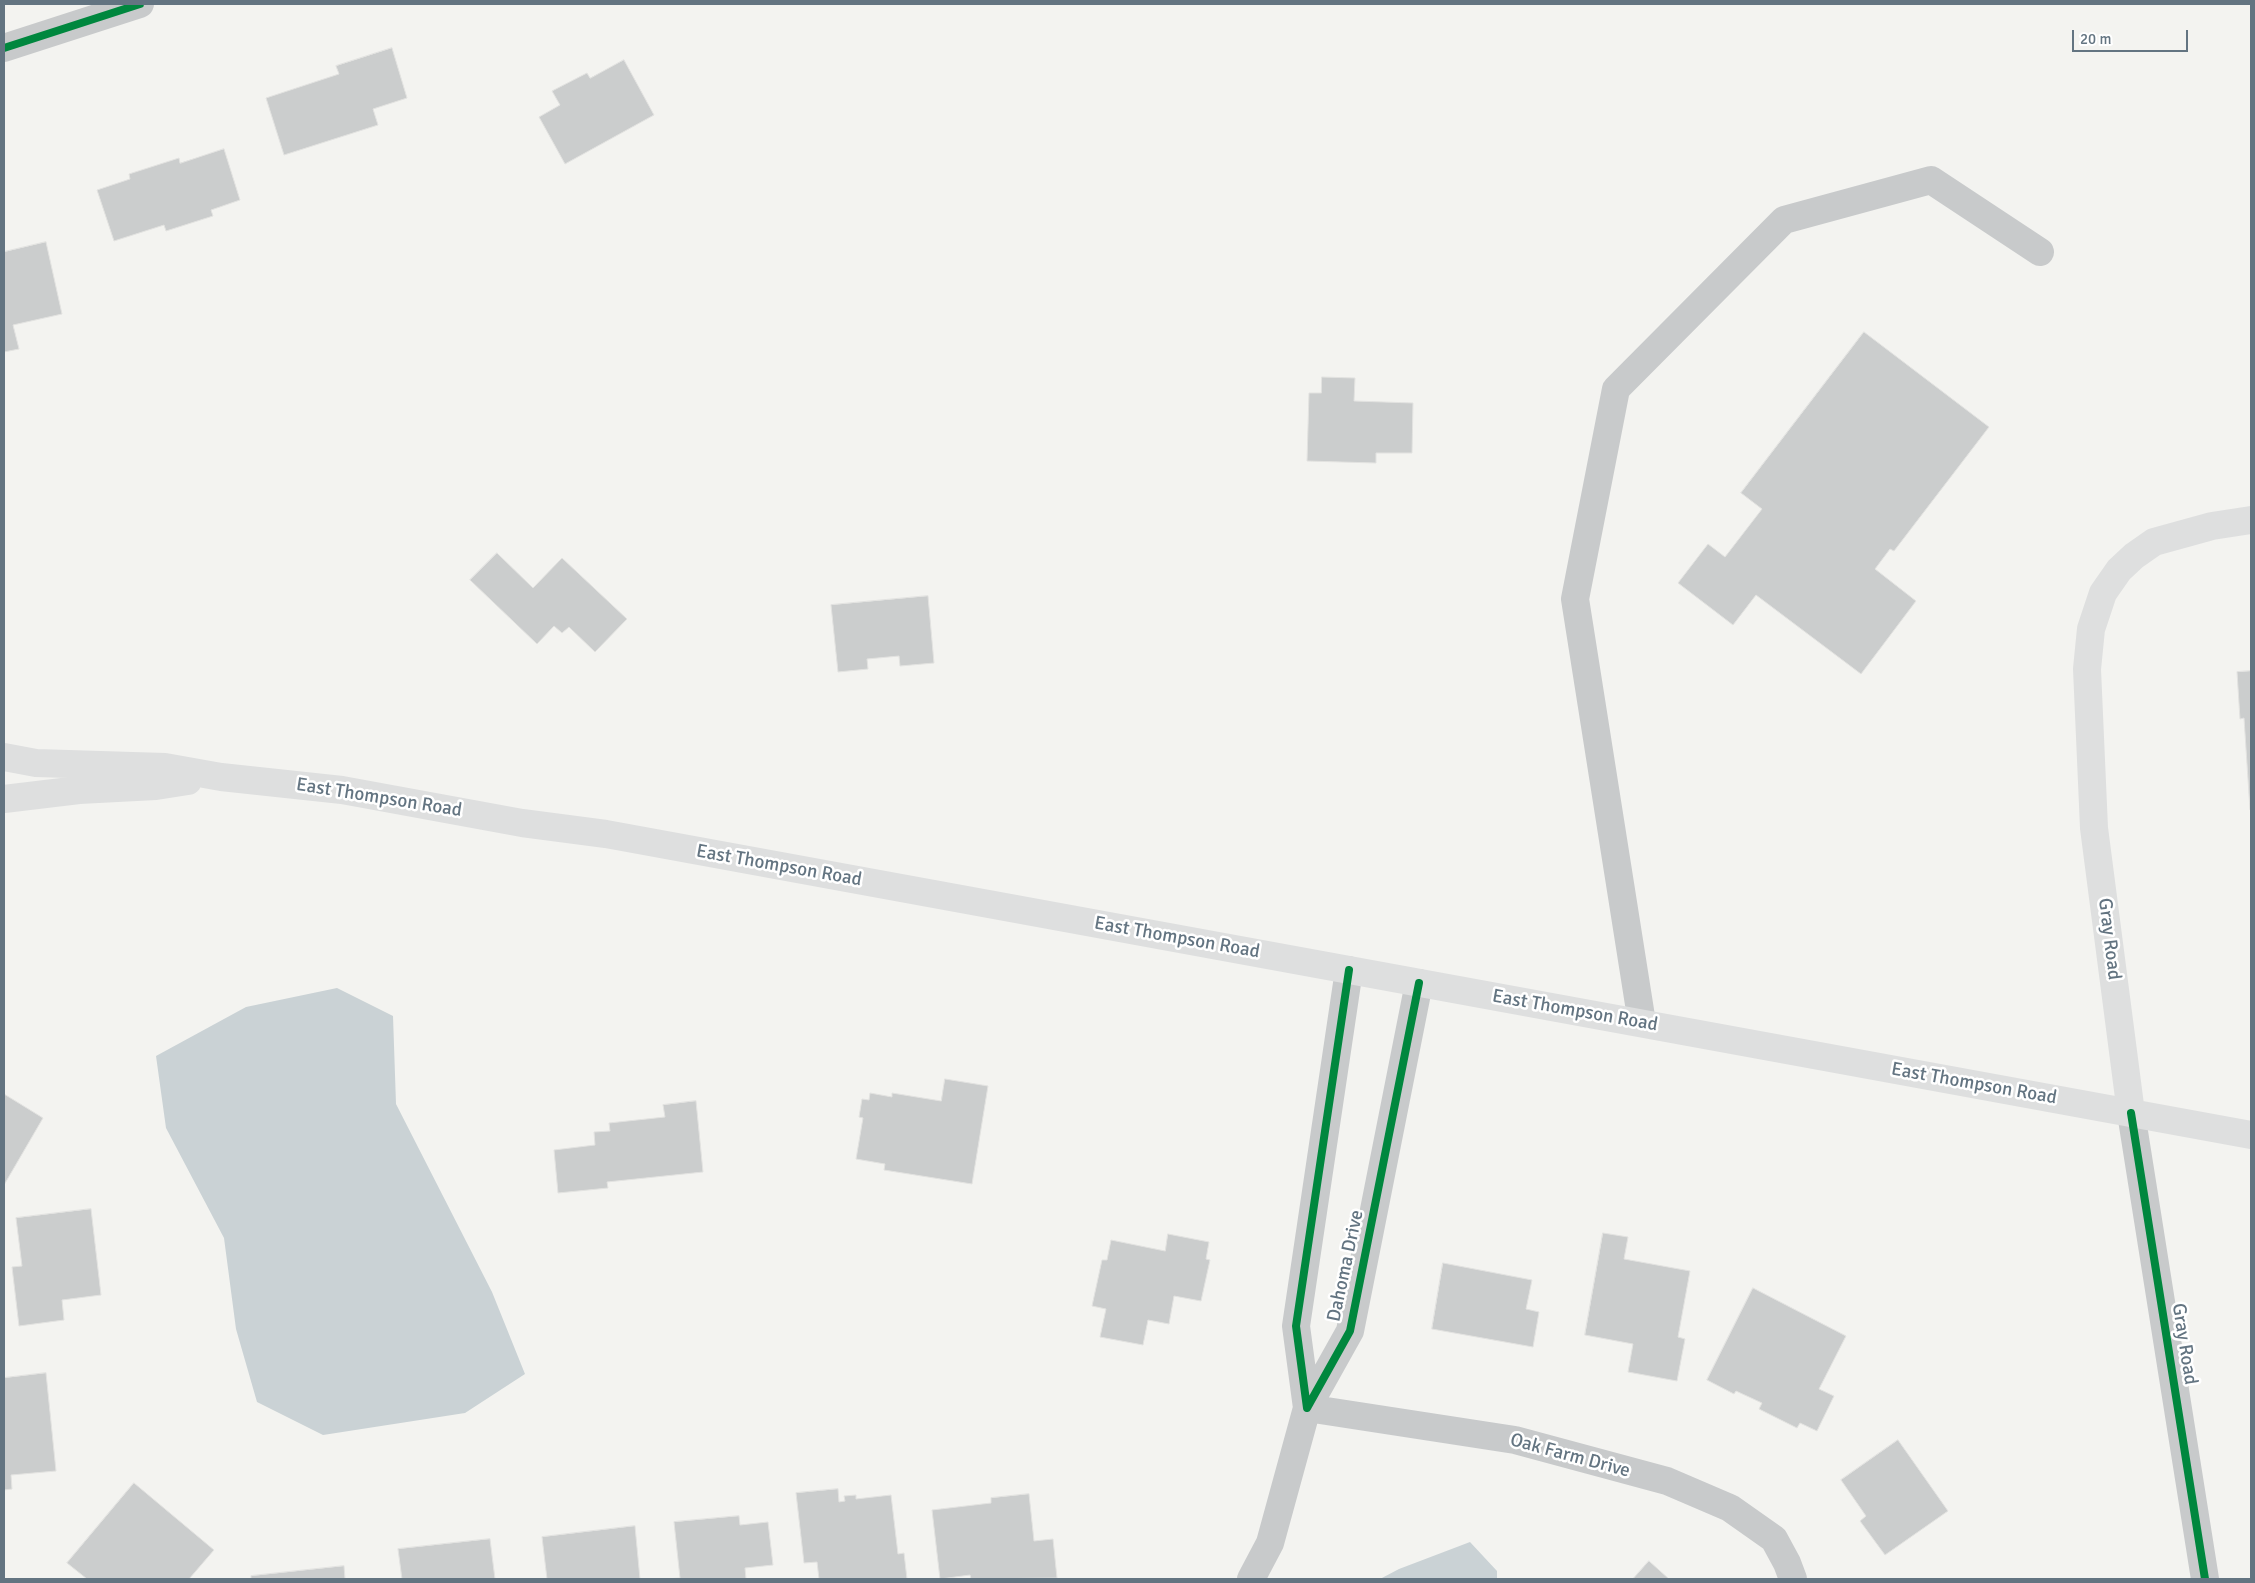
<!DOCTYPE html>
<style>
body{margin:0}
#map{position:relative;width:2255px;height:1583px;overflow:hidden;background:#f3f3f0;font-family:Signika,sans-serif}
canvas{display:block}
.frame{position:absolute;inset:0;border:5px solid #637481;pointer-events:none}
.scale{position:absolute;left:2072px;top:30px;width:116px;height:22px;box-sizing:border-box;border:2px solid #637481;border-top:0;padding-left:6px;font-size:15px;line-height:18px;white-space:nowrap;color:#637481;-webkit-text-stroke:4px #fff;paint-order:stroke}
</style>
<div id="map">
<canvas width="2255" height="1583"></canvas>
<div class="frame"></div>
<div class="scale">20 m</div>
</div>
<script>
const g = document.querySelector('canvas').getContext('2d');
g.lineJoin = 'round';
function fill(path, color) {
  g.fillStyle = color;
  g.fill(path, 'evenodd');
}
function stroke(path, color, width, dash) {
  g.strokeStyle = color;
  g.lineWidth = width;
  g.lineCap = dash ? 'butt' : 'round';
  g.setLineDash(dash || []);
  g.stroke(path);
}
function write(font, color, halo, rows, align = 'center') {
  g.font = font + ' Signika,sans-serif';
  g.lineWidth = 5;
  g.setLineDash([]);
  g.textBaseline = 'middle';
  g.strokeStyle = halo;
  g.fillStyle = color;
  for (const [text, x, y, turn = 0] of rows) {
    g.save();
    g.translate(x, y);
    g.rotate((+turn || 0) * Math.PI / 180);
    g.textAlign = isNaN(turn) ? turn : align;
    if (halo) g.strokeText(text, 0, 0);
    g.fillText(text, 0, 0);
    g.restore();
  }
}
fill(new Path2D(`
 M337,988l56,28 3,88 96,188 33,82 -60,39 -142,22 -66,-33 -21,-73 -12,-91 -58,-110 -10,-72 90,-49z
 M1470,1542l27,29v8h-117l19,-10z`), '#cad2d5');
const building = new Path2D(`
 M392,48l15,50 -34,11 5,16 -94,30 -18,-57 73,-24 -3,-8z
 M624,60l30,55 -89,49 -26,-47 21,-12 -8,-14 35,-18 3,5z
 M224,149l16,51 -29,10 2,6 -47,15 -2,-6 -50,16 -17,-51 33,-11 -1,-5 50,-16 1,5z
 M46,242l16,72 -49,11 6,24 -15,3v-100z
 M1864,332l125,95 -95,124 -4,-2 -15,20 41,32 -55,73 -105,-79 -23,30 -55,-42 30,-39 17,13 37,-48 -21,-16z
 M1322,377l33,1 -1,23 59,2 -1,50h-36v10l-69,-2 2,-68h12z
 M497,553l36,35 29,-30 65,61 -32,33 -26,-25 -7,6 -8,-7 -17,18 -67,-64z
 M928,596l6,67 -34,3 -1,-10 -32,3 1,10 -30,3 -7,-67z
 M2251,671v138l-1,1 -6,-92 -4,1 -3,-47z
 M945,1079l43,7 -16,98 -88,-14 1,-6 -29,-5 7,-41 -4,-1 3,-18 7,1 1,-7 22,4v-4l49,8z
 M4,1094l39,24 -39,67z
 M696,1101l7,71 -96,10 1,6 -50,5 -4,-43 41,-5 -1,-13 16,-1 -1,-8 56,-6 -2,-12z
 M91,1209l10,86 -39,5 2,20 -45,6 -7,-59 10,-1 -6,-48z
 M1603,1233l25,4 -4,22 66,12 -12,66 7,2 -8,42 -49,-9 5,-28 -48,-9z
 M1168,1234l41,8 -3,17 4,1 -9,41 -27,-5 -5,28 -21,-4 -5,25 -43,-8 6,-28 -14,-3 10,-46h5l4,-20 54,11z
 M1443,1263l89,17 -6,29 13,3 -6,35 -101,-18z
 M1753,1288l93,48 -27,53 15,7 -17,35 -17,-8 -3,5 -38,-19 3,-6 -26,-12 -2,3 -27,-14z
 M46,1373l10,98 -45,4 1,14 -8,1v-112z
 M1898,1440l50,71 -63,44 -25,-34 6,-5 -25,-36z
 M134,1483l80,67 -25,29h-102l-20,-16z
 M838,1489l1,13 6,-1 -1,-5 12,-1v4l35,-4 7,59 6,-1 3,26h-88l-2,-17 -13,1 -8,-70z
 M1029,1494l5,47 19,-2 4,39 -86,1 -1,-4 -30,4 -8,-69 59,-7v-5z
 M739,1516l1,9 28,-3 5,43 -28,3 1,11h-80l14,-1 -6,-56z
 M635,1526l5,53h-93l-5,-42z
 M490,1539l5,40h-93l-4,-30z
 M1649,1561l20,18h-36z
 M344,1566l1,13h-94v-3z`);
fill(building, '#cbcdcd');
stroke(building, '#e2e2e0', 1);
stroke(new Path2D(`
 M4,48l136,-44
 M1349,970l-53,356 11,82 43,-77 69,-348
 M1642,1023l-67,-424 41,-210 168,-169 147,-40 109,72
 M2131,1113l74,466
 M1251,1579l19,-36 37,-135 208,32 152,41 63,27 44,31 13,24 6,16`), '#c8cacb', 28);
stroke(new Path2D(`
 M4,757l32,6 129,4 56,10 121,13 180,33 84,11 1645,301
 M4,799l75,-9 77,-4 32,-5
 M2131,1113l-37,-285 -7,-159 4,-40 12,-36 16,-23 15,-14 20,-14 58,-16 39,-6`), '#dedfdf', 28);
stroke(new Path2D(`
 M4,48l136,-44
 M1349,970l-53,356 11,82 43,-77 69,-348
 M2131,1113l74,466`), '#00873e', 8);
write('19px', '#637481', '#fff', [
 ["East Thompson Road",379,798,9],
 ["East Thompson Road",779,866,10],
 ["East Thompson Road",1177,938,10],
 ["Gray Road",2109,939,83],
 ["East Thompson Road",1575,1011,10],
 ["East Thompson Road",1974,1084,10],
 ["Dahoma Drive",1346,1266,-78],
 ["Gray Road",2184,1344,81],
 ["Oak Farm Drive",1570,1456,15]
]);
</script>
